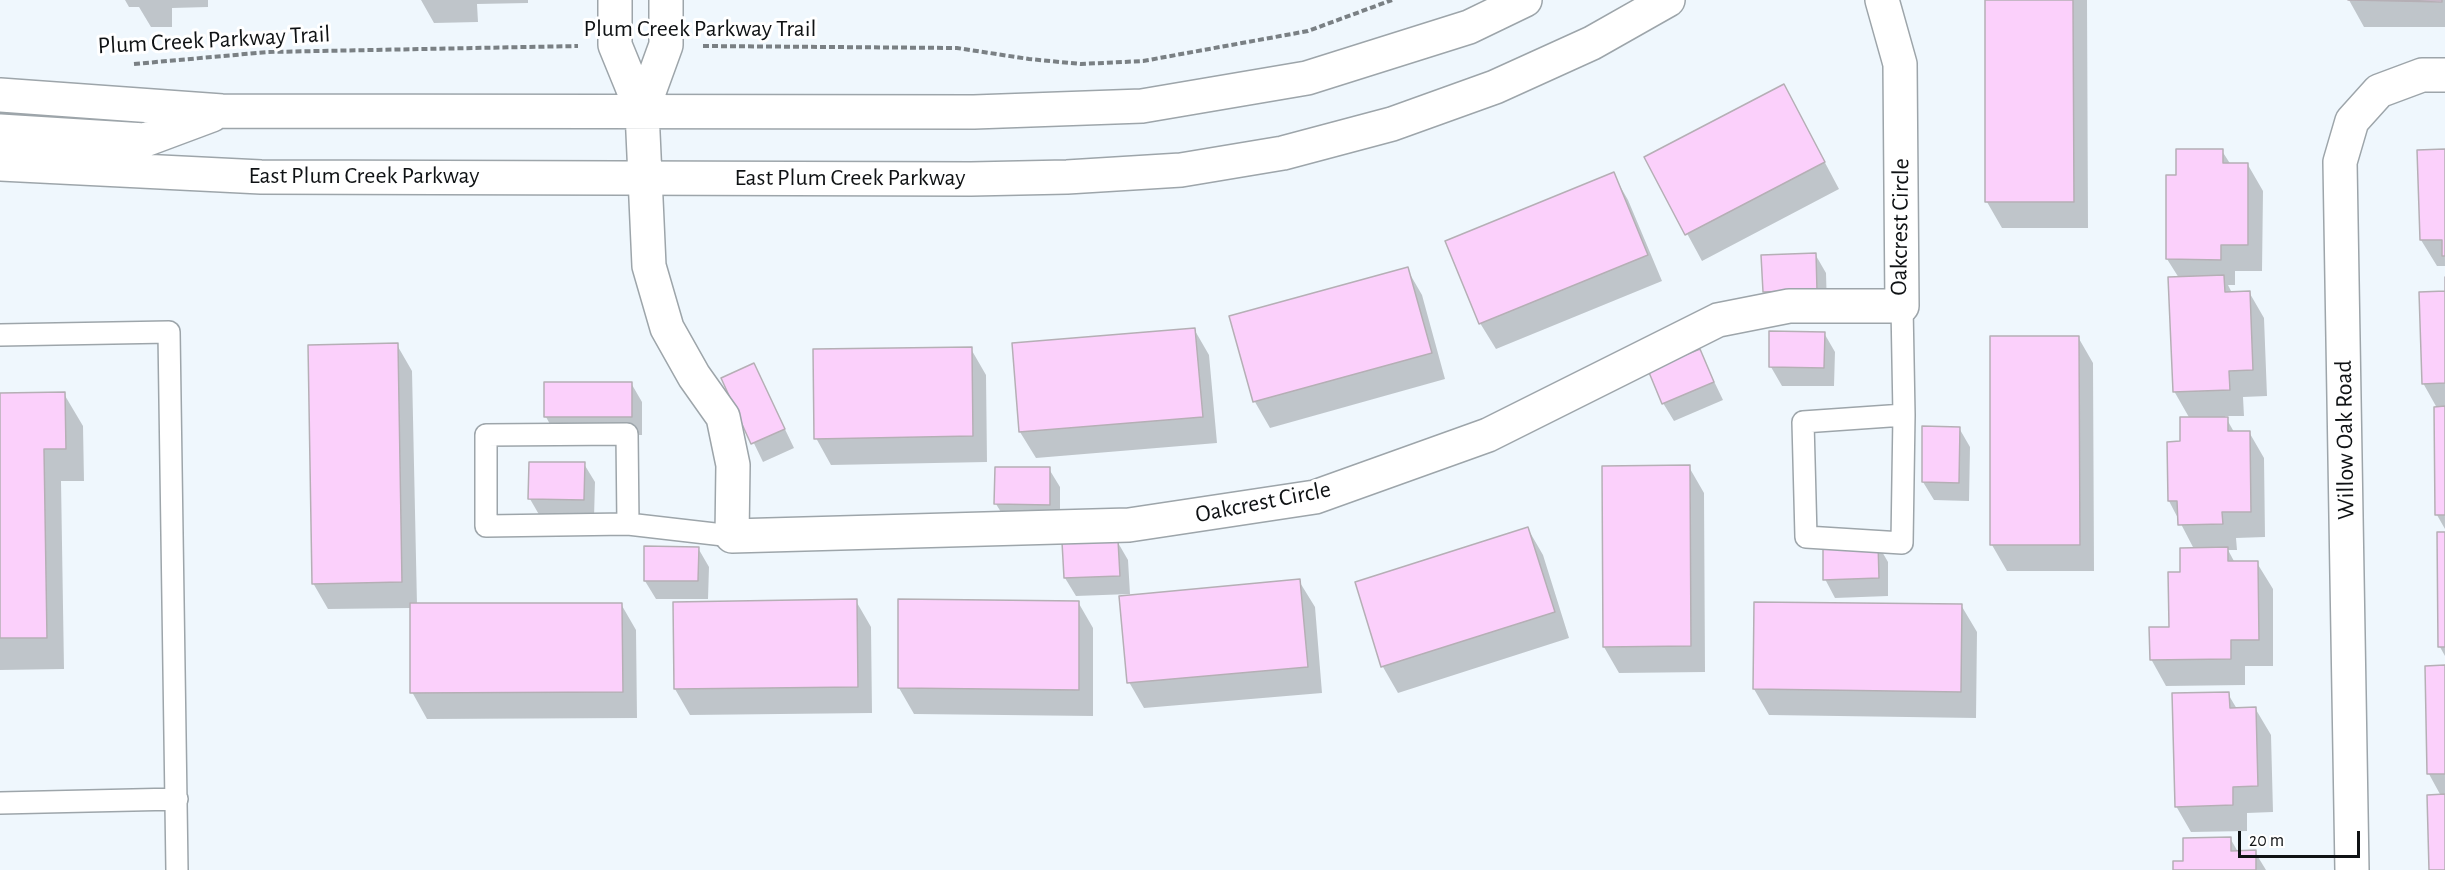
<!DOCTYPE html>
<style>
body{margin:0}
#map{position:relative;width:2445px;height:870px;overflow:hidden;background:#eff7fd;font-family:"Alegreya Sans",sans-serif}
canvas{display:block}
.scale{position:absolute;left:2238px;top:831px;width:122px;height:27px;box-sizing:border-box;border:3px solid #0f1214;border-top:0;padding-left:8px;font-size:18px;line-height:21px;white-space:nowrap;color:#0f1214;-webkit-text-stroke:4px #fff;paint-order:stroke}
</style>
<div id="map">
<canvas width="2445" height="870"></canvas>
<div class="scale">20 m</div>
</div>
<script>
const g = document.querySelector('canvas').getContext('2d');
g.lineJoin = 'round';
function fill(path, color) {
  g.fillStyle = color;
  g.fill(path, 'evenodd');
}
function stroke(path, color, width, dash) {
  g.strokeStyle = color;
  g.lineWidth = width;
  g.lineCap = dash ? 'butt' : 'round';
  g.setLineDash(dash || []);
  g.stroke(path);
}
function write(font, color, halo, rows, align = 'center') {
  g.font = font + ' "Alegreya Sans",sans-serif';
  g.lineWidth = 6;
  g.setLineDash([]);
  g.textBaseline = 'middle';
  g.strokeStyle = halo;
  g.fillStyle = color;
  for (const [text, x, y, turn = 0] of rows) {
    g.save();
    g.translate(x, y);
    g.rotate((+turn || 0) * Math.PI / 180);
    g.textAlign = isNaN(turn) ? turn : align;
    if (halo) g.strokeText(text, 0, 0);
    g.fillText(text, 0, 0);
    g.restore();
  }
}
fill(new Path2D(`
 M125,0h83v7l-36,1v19h-21l-12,-20h-10z
 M421,0h107v3l-51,1 1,18 -44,1z
 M1986,0h101l1,228h-86l-15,-26z
 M2349,0h96v27h-81z
 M1798,112l41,77 -137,72 -56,-103z
 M2222,151l9,14h17l15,26 -1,80h-27v14h-7l4,8 17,-1 15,26 3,78 -24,1 1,19h-19l9,16h15l15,26 1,79 -29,1 1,12h-9l7,13h22l16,26v77h-28v19l-79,1 -15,-27 19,-30 12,-56 12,-24 -25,-48v-58l12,-1 9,-23 -16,-28 5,-113 -12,-19 10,-82z
 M2445,151v115h-8l-16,-26z
 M1613,174l15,26 34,81 -166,68 -16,-26z
 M1815,254l11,19 1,35 -52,2 -11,-18z
 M1407,269l15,26 23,84 -175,49 -15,-26 -24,-85z
 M2445,293v236l-8,-14v-107l-14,-25z
 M1194,329l15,26 8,88 -181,15 -16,-26z
 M1824,333l11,19 -1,34h-52l-11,-19z
 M2078,337l15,26 1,208h-87l-15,-26z
 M397,345l15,26 5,234 204,-1 15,26 1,88 -210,1 -15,-27 -1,-84 -83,1 -15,-26z
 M971,349l15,26 1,87 -156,3 -15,-27z
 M1699,350l24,50 -49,21 -11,-18z
 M754,365l40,83 -31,14 -40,-83z
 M631,383l11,19v33h-86l-10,-18z
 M64,394l19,32 1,55h-23l3,188 -64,1v-275z
 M1959,428l11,19 -1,54 -35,-1 -11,-18z
 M530,463l54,1 11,18 -1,36h-53l-11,-19z
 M1689,467l15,26 1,179 -86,1 -15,-26z
 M1049,469l11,18v36l-53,-1 -11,-18z
 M1528,529l15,26 26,83 -171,55 -15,-26 -26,-84z
 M2445,533v123l-5,-9z
 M1117,541l11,19 2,34 -54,2 -11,-18z
 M1877,543l11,19v34l-53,2 -10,-19z
 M698,548l11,19 -1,32h-52l-11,-18z
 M1299,581l16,26 7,86 -178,15 -15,-26z
 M856,601l15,26 1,86 -182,2 -15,-26 -1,-86z
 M1078,602l15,26v88l-179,-2 -15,-26z
 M1755,603l206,2 16,27 -1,86 -207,-3 -15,-26z
 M2445,667v203h-15l11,-74 -12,-22z
 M2228,694l9,15 18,-1 16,27 2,77 -26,1v18l-56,1 -15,-26z
 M2230,838l8,14h17l11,18h-91z`), '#0003');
const building = new Path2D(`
 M1985,0h88l1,202h-89z
 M2348,0h94v2z
 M1784,84l41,78 -140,73 -41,-78z
 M2176,149h47v14h25v82h-27v15l-55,-1v-84h10z
 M2445,149v107h-3v-16h-22l-3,-90z
 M1614,172l34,83 -169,69 -34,-83z
 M1816,253l1,37 -54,2 -2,-37z
 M1408,267l24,86 -179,49 -24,-86z
 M2224,275l1,17 25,-1 3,79 -24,1 1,19 -57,2 -5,-115z
 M2445,277v106l-23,1 -3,-92 26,-1z
 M1195,328l8,89 -184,15 -7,-89z
 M1769,331l56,1 -1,36 -55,-1z
 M1990,336h89l1,209h-90z
 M398,343l4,239 -90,2 -4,-239z
 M972,347l1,89 -159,3 -1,-90z
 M1700,349l14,33 -52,22 -14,-34z
 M754,363l31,66 -34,15 -30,-66z
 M544,382h88v35h-88z
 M65,392l1,57h-22l3,189h-47v-245z
 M2445,406v109h-10l-1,-108z
 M2180,417h48v14h22l1,81h-29l1,12 -45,1 -1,-24h-9l-1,-59 13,-1z
 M1922,426l38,1 -1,56 -37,-1z
 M529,462h56l-1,38 -56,-1z
 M1690,465l1,181 -88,1 -1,-181z
 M995,467h55v38l-56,-1z
 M1528,527l27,85 -174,55 -26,-85z
 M2437,532h8v115h-7z
 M1118,540l2,36 -56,2 -2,-36z
 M1878,542l1,36 -56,2v-37z
 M644,546l55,1 -1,34h-54z
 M2228,547v14h30l1,79h-28v19l-81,1 -1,-33h20l-1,-55h12v-24z
 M1300,579l8,88 -181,16 -8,-87z
 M857,599l1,88 -184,2 -1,-87z
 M898,599l181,2v89l-181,-2z
 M1754,602l208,2 -1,88 -208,-3z
 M410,603h212l1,89 -213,1z
 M2445,665v109h-18l-2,-108z
 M2229,692l1,16 26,-1 2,79 -25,1v18l-58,2 -3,-114z
 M2445,794v76h-16l-2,-75z
 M2231,837v14l25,-1v20h-83v-9h10v-23z`);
fill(building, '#fbd0fb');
stroke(building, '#b5afb5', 1.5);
const lane = new Path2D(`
 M1902,306l2,109
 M0,335l169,-3 8,538
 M1904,415l-2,128 -96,-6 -3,-115z
 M628,524l-1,-90 -141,1v91l142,-2 104,12
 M0,803l177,-4`);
const street = new Path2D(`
 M645,177l4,89 18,62 27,48 29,41 10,48 -1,71 397,-11 186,-28 173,-62 230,-115 71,-14h113l-2,-242 -18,-64
 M2352,870l-12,-708 12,-41 27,-30 43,-16h23`);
const secondary = new Path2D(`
 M615,0v45l27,66 3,66
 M0,95l222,16 752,1 168,-6 165,-28 162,-51 56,-27
 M642,111l24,-66v-45
 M0,131l145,9 67,-25
 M0,164l261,13 710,2 96,-2 114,-7 102,-17 109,-29 103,-37 97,-44 76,-43`);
stroke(lane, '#9da5aa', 24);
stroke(street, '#9da5aa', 36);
stroke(secondary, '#9da5aa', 36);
stroke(new Path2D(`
 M703,46l254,2 72,11 52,5 62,-3 165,-30 84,-31
 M134,64l134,-12 310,-6`), '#7a8084', 4, [6, 3]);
stroke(lane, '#fff', 21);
stroke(street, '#fff', 33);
stroke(secondary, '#fff', 33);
write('24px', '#0f1214', '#fff', [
 ["Plum Creek Parkway Trail",700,29],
 ["Plum Creek Parkway Trail",214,40,-3],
 ["East Plum Creek Parkway",364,176],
 ["East Plum Creek Parkway",850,178],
 ["Oakcrest Circle",1900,227,-89],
 ["Willow Oak Road",2345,440,-91],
 ["Oakcrest Circle",1263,502,-11]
]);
</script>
